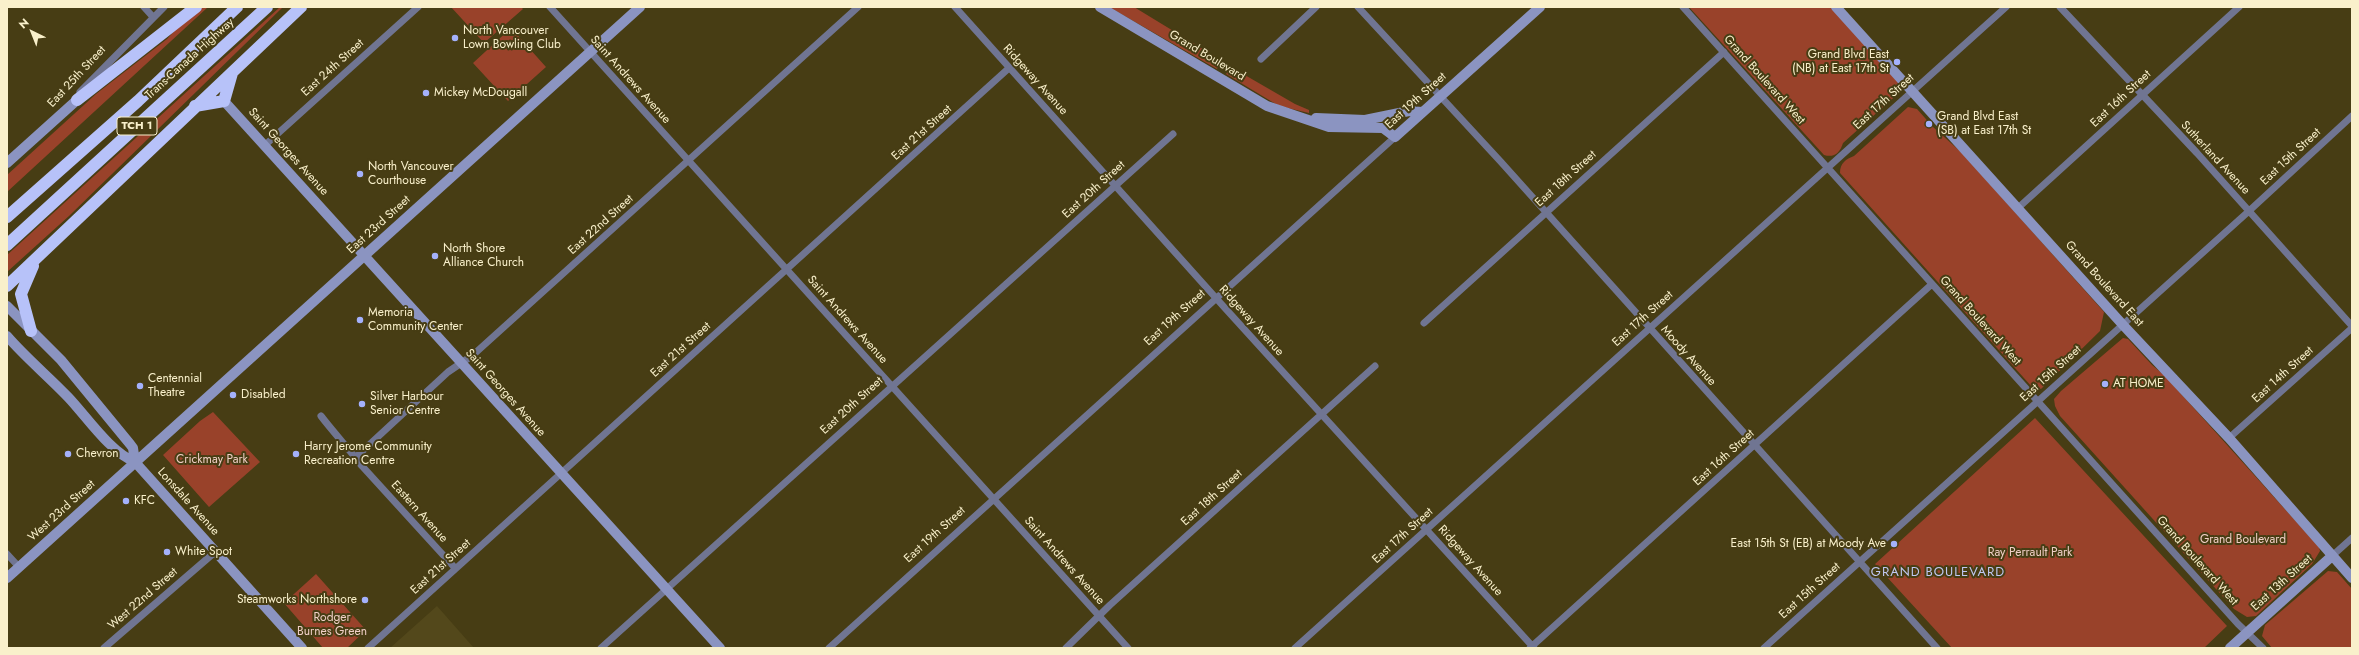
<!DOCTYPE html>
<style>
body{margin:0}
#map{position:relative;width:2359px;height:655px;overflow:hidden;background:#473d14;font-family:Jost,sans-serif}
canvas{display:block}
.frame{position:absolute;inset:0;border:8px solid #f9f0cb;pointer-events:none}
.north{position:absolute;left:12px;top:12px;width:40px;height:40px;-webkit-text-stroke:3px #473d14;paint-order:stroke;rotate:317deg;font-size:11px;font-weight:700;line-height:16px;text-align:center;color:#f9f0cb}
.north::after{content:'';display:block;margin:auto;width:14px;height:18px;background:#f9f0cb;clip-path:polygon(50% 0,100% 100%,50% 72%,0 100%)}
</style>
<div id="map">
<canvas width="2359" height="655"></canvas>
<div class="frame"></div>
<div class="north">N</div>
</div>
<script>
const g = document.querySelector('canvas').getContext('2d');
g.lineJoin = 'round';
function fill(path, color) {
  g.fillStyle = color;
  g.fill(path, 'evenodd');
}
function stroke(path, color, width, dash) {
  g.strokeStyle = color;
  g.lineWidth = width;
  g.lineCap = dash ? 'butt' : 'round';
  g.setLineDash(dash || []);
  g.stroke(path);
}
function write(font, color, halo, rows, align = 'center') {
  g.font = font + ' Jost,sans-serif';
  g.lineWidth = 4;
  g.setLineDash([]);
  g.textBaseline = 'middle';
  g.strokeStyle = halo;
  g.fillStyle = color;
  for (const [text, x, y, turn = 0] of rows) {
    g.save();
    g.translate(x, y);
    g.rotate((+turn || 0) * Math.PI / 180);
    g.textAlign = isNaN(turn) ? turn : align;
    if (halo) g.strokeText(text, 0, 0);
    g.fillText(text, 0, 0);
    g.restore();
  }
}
fill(new Path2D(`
 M437,606l37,42h-84z`), '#53481b');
fill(new Path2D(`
 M199,7h9l-201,185v-17l89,-81 71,-55 20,-22z
 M280,7h3l-214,209 -62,56v-17z
 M451,7h70l2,2 -39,34z
 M1109,7h25l87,53 -4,9z
 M1689,7h142l69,77 1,7 -58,52c-3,10 -9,15 -19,12z
 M511,28l35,39 -38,34 -35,-38z
 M1231,67l64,37 14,6v3l-30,-7 -53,-32z
 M1908,107l9,2 16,18 29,26 142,159 -4,19 -59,58 -9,-2 -192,-214c0,-10 6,-14 14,-17z
 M2123,338l5,1 24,26 12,10 155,172 1,4 -8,13 -56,52 -9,1 -13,-8 -174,-193 -5,-10 -1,-7 7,-8z
 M213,412l47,50 -51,45 -46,-52 37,-34z
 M2035,418l192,208 -23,22h-252l-77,-84z
 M2328,571l9,1 15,17v59h-80l-10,-12 3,-11z
 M316,574l50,56 -19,18h-24l-39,-45z`), '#99422a');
stroke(new Path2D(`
 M144,7l9,10
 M550,7l578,641
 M955,7l269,300 310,341
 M1358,7l143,155 436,486
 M1683,7l555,617 25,24
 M2060,7l137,146 155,173
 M1261,59l55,-52
 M80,92l84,-85
 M264,146l154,-139
 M2018,208l221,-201
 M1424,323l300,-271
 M321,416c13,17 28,33 41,50l93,102
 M2229,438l123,-110
 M356,457l92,-85 25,-17 385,-348
 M7,554l12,13
 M2332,556l20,-18
 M104,648l111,-96
 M368,648l641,-580
 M601,648l572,-514
 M829,648l566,-511
 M1066,648l44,-43 265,-239
 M1295,648l711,-641
 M1530,648l402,-364
 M1764,648l485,-437 103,-95`), '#707592', 7);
stroke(new Path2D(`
 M1100,7l167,99 62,21 54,1 12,9 145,-130
 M1836,7l287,318 106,113 123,140
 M224,101l496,547
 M1316,118l49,2 44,-9 13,1
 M7,163l70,-63
 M7,306l54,54 69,84 3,4 2,14
 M7,336c19,22 41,40 61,61 19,20 42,55 67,65l167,186
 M7,578l633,-571
 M2230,648l102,-92`), '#8b94c1', 10);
stroke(new Path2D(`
 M77,100l119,-93
 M195,106l29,-5 8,-28
 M7,217l131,-116 99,-94
 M7,245l260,-238
 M7,286l294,-279
 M31,331l-10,-37 12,-28`), '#b7c2f9', 12);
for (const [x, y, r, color] of [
 [455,38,4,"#a4b1fc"],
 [1897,62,4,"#a4b1fc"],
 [426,93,4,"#a4b1fc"],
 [1929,124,4,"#a4b1fc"],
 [360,174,4,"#a4b1fc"],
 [435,256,4,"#a4b1fc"],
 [360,320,4,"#a4b1fc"],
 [2105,384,4,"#a4b1fc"],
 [140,386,4,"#a4b1fc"],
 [233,395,4,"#a4b1fc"],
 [362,404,4,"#a4b1fc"],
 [68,454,4,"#a4b1fc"],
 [296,454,4,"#a4b1fc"],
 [126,501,4,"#a4b1fc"],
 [1894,544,4,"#a4b1fc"],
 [167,552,4,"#a4b1fc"],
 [365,600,4,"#a4b1fc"]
]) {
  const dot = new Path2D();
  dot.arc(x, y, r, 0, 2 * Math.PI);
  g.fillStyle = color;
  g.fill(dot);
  stroke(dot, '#473d14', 1.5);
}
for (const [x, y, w] of [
 [137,126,40]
]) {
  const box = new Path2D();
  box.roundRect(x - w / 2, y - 9, w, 18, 3);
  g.fillStyle = '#473d14';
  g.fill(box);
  stroke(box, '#f9f0cb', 1);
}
write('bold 11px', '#f9f0cb', null, [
 ["TCH 1",137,126]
]);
write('12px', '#f9f0cb', '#473d14', [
 ["North Vancouver",463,31],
 ["Lown Bowling Club",463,45],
 ["Grand Blvd East",1889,55,"right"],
 ["(NB) at East 17th St",1889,69,"right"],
 ["Mickey McDougall",434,93],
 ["Grand Blvd East",1937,117],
 ["(SB) at East 17th St",1937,131],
 ["North Vancouver",368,167],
 ["Courthouse",368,181],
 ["North Shore",443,249],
 ["Alliance Church",443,263],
 ["Memoria",368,313],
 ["Community Center",368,327],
 ["Centennial",148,379],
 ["Theatre",148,393],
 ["AT HOME",2113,384],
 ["Disabled",241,395],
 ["Silver Harbour",370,397],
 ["Senior Centre",370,411],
 ["Harry Jerome Community",304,447],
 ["Recreation Centre",304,461],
 ["Chevron",76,454],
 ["KFC",134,501],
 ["East 15th St (EB) at Moody Ave",1886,544,"right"],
 ["White Spot",175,552],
 ["Steamworks Northshore",357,600,"right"]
], 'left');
write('12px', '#f9f0cb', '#473d14', [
 ["Grand Boulevard",1207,56,31],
 ["Trans-Canada Highway",190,59,-42],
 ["East 24th Street",333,68,-42],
 ["East 25th Street",77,77,-47],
 ["Saint Andrews Avenue",630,80,48],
 ["Ridgeway Avenue",1035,80,48],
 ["Grand Boulevard West",1764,80,48],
 ["East 16th Street",2121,99,-43],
 ["East 19th Street",1416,101,-42],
 ["East 17th Street",1884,102,-42],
 ["East 21st Street",922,133,-42],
 ["Saint Georges Avenue",288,152,48],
 ["East 15th Street",2291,157,-43],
 ["Sutherland Avenue",2215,158,47],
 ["East 18th Street",1566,179,-42],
 ["East 20th Street",1094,190,-42],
 ["East 23rd Street",379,225,-42],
 ["East 22nd Street",601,225,-42],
 ["Grand Boulevard East",2104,284,48],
 ["East 19th Street",1175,318,-42],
 ["East 17th Street",1643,319,-42],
 ["Saint Andrews Avenue",847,320,48],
 ["Ridgeway Avenue",1251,321,48],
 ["Grand Boulevard West",1980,321,48],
 ["East 21st Street",681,350,-42],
 ["Moody Avenue",1688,356,48],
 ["East 15th Street",2051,374,-42],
 ["East 14th Street",2283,375,-42],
 ["Saint Georges Avenue",505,393,48],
 ["East 20th Street",852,406,-42],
 ["East 16th Street",1724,458,-42],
 ["East 18th Street",1212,498,-42],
 ["Lonsdale Avenue",188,502,48],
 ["West 23rd Street",62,511,-42],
 ["Eastern Avenue",419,512,48],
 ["East 19th Street",935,535,-42],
 ["East 17th Street",1403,536,-42],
 ["Saint Andrews Avenue",1064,561,48],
 ["Ridgeway Avenue",1470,561,48],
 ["Grand Boulevard West",2197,561,48],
 ["East 21st Street",441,567,-42],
 ["East 13th Street",2282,583,-42],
 ["East 15th Street",1810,591,-42],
 ["West 22nd Street",143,599,-41]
]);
write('12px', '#f0cfc6', '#473d14', [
 ["Crickmay Park",212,460],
 ["Grand Boulevard",2243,540],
 ["Ray Perrault Park",2030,553],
 ["Rodger",332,618],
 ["Burnes Green",332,632]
]);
g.letterSpacing = '1px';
write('13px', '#c0c8f3', '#473d14', [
 ["GRAND BOULEVARD",1938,573]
]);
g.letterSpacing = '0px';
</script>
